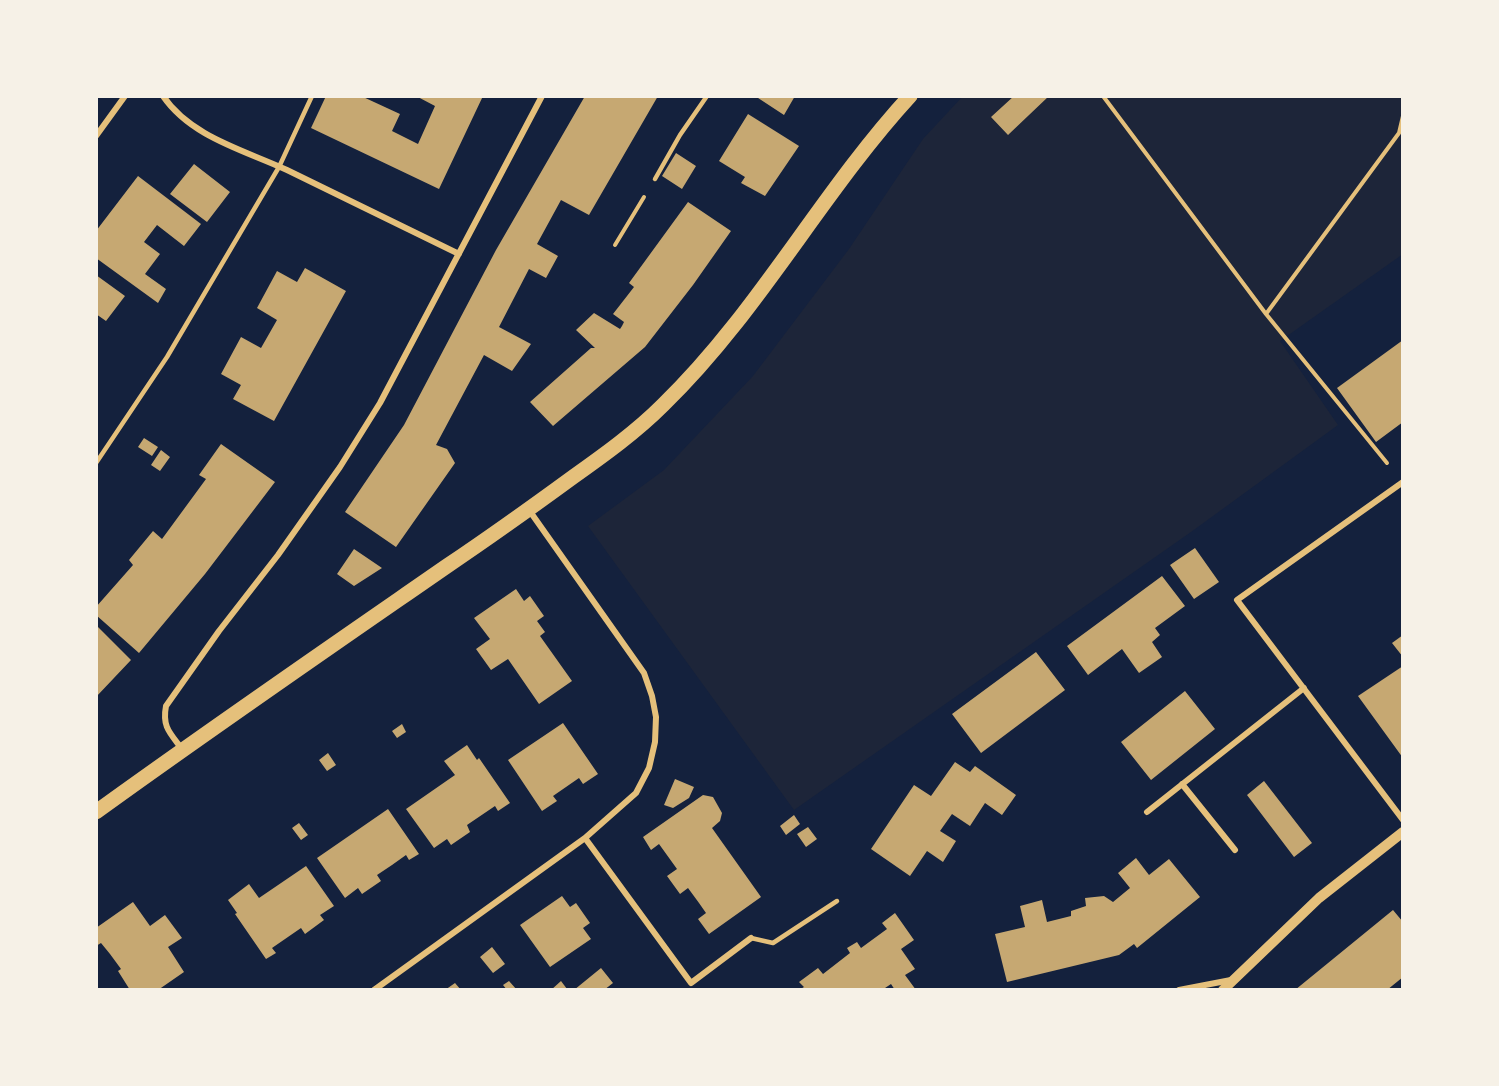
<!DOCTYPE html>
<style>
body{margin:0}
#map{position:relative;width:1499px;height:1086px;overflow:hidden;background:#14213d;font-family:Ubuntu,sans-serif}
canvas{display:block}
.frame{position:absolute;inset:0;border:98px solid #f6f1e7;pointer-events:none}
</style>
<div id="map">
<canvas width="1499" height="1086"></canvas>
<div class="frame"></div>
</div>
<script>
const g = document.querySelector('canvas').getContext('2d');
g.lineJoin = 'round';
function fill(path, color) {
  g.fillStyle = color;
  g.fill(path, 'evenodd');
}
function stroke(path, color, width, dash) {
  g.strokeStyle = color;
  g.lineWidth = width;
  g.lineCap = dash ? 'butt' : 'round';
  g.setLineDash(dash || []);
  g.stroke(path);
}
fill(new Path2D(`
 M963,96h440v158l-123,87 58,84 -147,107 -397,278 -206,-284 76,-56 89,-94 96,-127 74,-110z`), '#1d2539');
fill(new Path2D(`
 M326,96h35l39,18 -8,17 26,13 17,-38 -19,-10h67l-44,93 -128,-61z
 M585,96h73l-69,119 -28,-15 -24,44 21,12 -12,22 -17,-9 -30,58 32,17 -19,27 -28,-16 -48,90 11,4 8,14 -59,84 -51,-35 59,-87 92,-175z
 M755,96h40l-11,19z
 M1014,96h35l-41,39 -17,-18z
 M748,114l51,32 -34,50 -24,-13 4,-6 -26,-16z
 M676,153l20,13 -14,23 -20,-13z
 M194,164l36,28 -23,30 -37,-28z
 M138,176l63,48 -17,22 -27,-21 -13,17 16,12 -15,20 21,15 -8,14 -62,-45v-27z
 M688,202l43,29 -38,54 -48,62 -92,79 -23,-24 61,-54h4l-19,-18 18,-17 26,16 2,-3 2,-4 -11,-8 21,-27 -5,-4z
 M305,268l41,23 -72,130 -41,-22 8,-14 -20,-11 20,-37 20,11 16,-28 -20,-12 20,-37 20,11z
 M96,275l29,21 -19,25 -10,-7z
 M1403,340v82l-27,20 -39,-54z
 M144,438l14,9 -6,9 -14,-9z
 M221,444l54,38 -70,92 -66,79 -43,-38v-8l37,-42 -4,-5 24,-29 9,8 44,-60 -7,-4z
 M161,450l9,7 -10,14 -9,-6z
 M1195,548l24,34 -25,17 -24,-34z
 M354,549l28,19 -28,18 -17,-12z
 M1162,576l23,30 -30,22 5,7 -8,7 10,15 -23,16 -17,-24 -34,26 -21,-29z
 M516,589l8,12 6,-5 14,20 -7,5 8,11 -5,4 32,45 -33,23 -31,-45 -17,11 -15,-21 14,-10 -16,-21z
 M96,625l35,35 -35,37z
 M1403,635v22l-11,-14z
 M1036,652l29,38 -84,63 -29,-39z
 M1403,666v92l-45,-62z
 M1185,691l30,38 -64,51 -30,-38z
 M563,723l35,51 -15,10 -4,-6 -26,18 4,5 -15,10 -34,-51z
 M402,724l4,8 -9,6 -5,-7z
 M467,745l10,15 2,-2 31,45 -12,8 -3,-5 -28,19 3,7 -19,13 -4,-6 -13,9 -28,-39 49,-34 -11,-14z
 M328,753l8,12 -9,6 -8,-11z
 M955,762l15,10 5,-6 41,29 -14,20 -17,-12 -15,23 -18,-12 -12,17 16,10 -13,21 -16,-11 -17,25 -39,-27 43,-64 17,11z
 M675,779l19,8 -5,11 -16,10 -9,-3z
 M1264,781l48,62 -18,14 -47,-62z
 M703,795l10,2 9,16 -2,8 -8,7 49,69 -52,37 -11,-15 8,-6 -7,-10 -11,-15 -8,6 -13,-18 10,-7 -18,-25 -8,6 -8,-13z
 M388,809l31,45 -10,6 -3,-5 -14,10 -15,10 4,6 -19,13 -4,-6 -13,10 -28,-40z
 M794,815l6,9 -14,11 -6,-9z
 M299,823l9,12 -7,5 -9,-12z
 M808,827l9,12 -11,8 -9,-13z
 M1136,858l13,17 20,-16 31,38 -63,51 -3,-4 -15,11 -112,27 -12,-48 30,-7 -5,-21 22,-6 5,22 24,-6v-5l15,-5 -1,-8 19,-2 9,6 17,-14 -12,-15z
 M306,866l28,40 -14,9 4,5 -19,14 -4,-6 -29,20 4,5 -10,6 -31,-45 2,-1 -9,-13 21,-16 10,14z
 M562,896l8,11 6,-4 14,20 -7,5 8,11 -41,28 -30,-42z
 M133,902l17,24 15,-11 17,23 -14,9 16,25 -26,18h-28l-12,-19 3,-2 -11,-15 -9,-11 -5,3v-18z
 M1393,910l10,12v55l-16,13h-92z
 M895,913l19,27 -13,9 14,20 -10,6 11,15h-21l-4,-6 -9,6h-83l5,-3 -5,-5 19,-14 5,6 27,-21 -3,-5 10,-6 4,6 26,-19 -5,-6z
 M492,947l13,17 -12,9 -13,-16z
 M601,968l12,15 -9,7h-30z
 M509,981l8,9h-10l-4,-5z
 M561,981l6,8 -16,1z
 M455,983l6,7h-16z`), '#c6a872');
stroke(new Path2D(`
 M1103,96l163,218 121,149
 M615,245l29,-48
 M1266,314l133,-181 4,-17`), '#e5c07b', 4);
stroke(new Path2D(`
 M655,179l25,-44 27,-39
 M96,463l71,-106 112,-190 33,-71
 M751,938l22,5 64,-42`), '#e5c07b', 4.5);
stroke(new Path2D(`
 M163,96c28,41 81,54 124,74 57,28 115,56 172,84
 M96,136l29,-40
 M1403,482l-166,118 166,220
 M182,749c-12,-16 -20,-22 -16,-43l53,-75 59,-76 62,-88 40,-64 162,-307
 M1182,784l53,66
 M1147,812l157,-124
 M585,838l106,145 60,-45
 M374,990l211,-152 51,-45 13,-25 6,-26 1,-25 -4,-21 -8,-23 -115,-163
 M1179,990l52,-10`), '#e5c07b', 6);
stroke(new Path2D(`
 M1223,990l96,-92 84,-66`), '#e5c07b', 10);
stroke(new Path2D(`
 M96,812c116,-84 234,-165 351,-246 43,-29 85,-59 126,-89 31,-22 63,-45 90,-72 95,-92 158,-212 247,-309`), '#e5c07b', 15);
</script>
